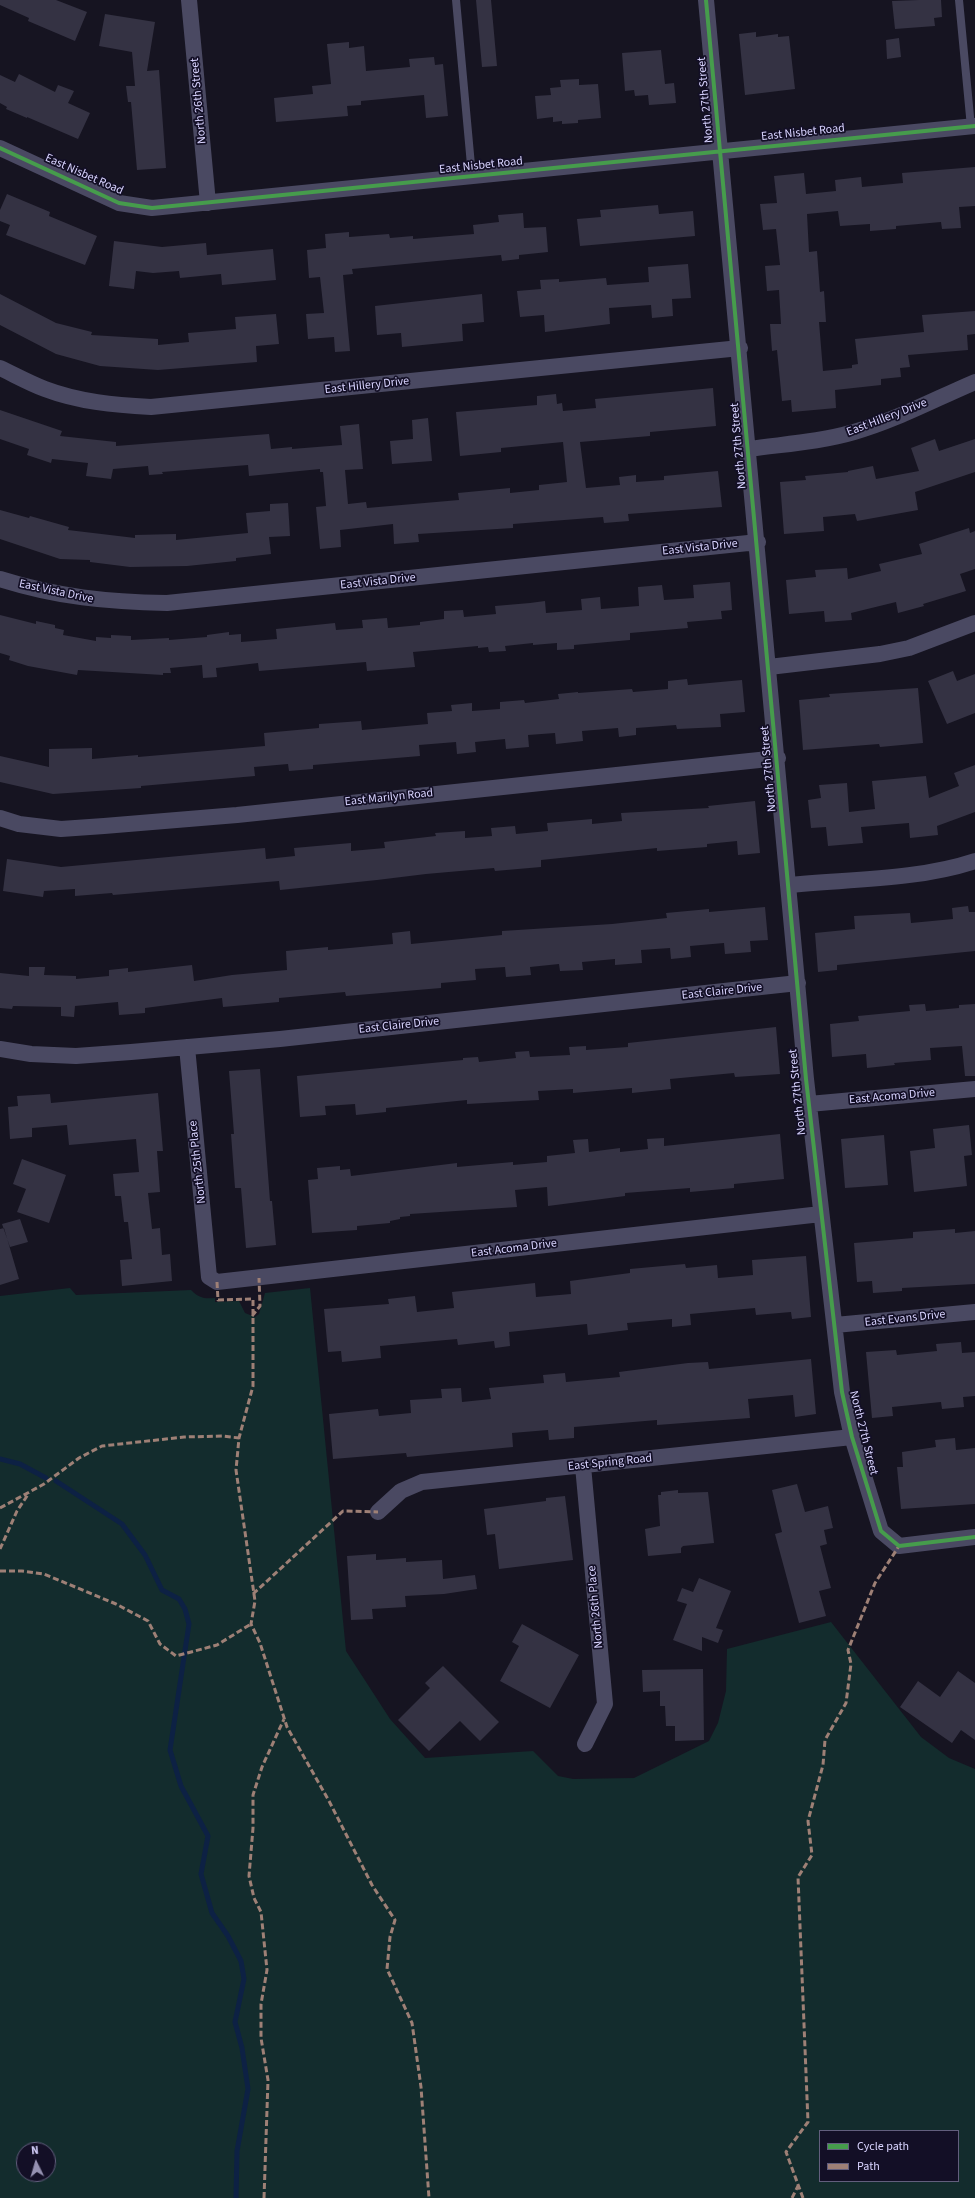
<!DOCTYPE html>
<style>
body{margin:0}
#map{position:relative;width:975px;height:2198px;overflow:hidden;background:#161421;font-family:"Source Sans 3",sans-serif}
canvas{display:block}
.legend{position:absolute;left:819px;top:2130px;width:140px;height:52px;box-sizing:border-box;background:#130f26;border:1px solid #625e7d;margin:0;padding:5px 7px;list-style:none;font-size:12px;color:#d9d4ff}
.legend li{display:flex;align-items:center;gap:8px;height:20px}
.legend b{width:20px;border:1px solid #625e7d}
.north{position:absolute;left:16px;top:2142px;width:40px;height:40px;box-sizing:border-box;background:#130f26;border:1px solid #625e7d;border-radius:50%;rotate:355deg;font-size:11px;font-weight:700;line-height:16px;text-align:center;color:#d9d4ff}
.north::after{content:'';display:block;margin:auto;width:14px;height:18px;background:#9591b1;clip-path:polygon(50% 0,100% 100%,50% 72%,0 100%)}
</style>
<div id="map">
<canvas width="975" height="2198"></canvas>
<ul class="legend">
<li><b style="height:5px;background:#469c4c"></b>Cycle path</li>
<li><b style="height:5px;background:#9e8076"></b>Path</li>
</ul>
<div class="north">N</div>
</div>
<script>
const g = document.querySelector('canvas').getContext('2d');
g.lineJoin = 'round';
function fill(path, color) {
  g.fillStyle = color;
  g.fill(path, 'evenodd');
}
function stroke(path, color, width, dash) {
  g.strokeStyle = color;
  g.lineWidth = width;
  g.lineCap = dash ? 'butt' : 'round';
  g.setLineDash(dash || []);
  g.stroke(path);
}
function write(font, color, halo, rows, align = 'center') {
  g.font = font + ' "Source Sans 3",sans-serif';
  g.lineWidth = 3.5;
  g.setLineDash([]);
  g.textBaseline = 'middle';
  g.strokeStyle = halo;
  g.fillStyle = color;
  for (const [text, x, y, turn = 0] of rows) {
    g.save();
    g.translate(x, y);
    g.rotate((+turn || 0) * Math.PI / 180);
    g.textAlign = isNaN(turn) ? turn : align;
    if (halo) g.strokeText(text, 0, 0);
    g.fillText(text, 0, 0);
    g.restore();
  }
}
fill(new Path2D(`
 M70,1288l6,7 115,-5c8,8 13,9 24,8v4l24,-1 6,12 10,4 4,-3 6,-21 45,-5 36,363 44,68 35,39 108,-7 25,25 15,3 61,-1 75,-37 9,-18 8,-32 1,-42 104,-27 90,115 28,21 26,11v429h-975v-902zM820,2131h138v50h-138zM24,2150h24v24h-24z`), '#132c2d');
stroke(new Path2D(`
 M0,1459l20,5 26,14
 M56,1481l66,43 23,31 17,35 17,9 6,10 4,15 -19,126 11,36 27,50 -7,38 11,39 16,23 13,25 3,18 -9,43 7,26 6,41 -11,62 -1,47`), '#0d2144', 5);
fill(new Path2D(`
 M0,0h56l31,12 -12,29 -47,-20 1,-3 -29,-13z
 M476,0h15l6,66 -15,1z
 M919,0h22l1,17 -8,1 1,8 -40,3 -3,-28z
 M105,14l50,8 -8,49 12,-1 7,98 -29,2 -6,-68h-3l-2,-16h9l-3,-34 -33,-6z
 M756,32v5l22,-3v3l11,-1 6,53 -50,6 -6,-61z
 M899,38l2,19 -14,2 -1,-19z
 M349,42v6l15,-2 2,25 44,-4 -1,-8 25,-2 1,8 8,-1 5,52 -22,2 -2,-23 -63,6v4l-14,1 1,10 -72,6 -2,-24 39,-4 -1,-8 19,-2 -4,-40z
 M661,50l4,34 9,-1 2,20 -27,2 -1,-10 -13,1 -1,-6 -9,1 -3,-38z
 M19,74l36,18 3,-7 16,6 -6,12 22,10 -12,26 -51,-22v1l-21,-9 1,-2 -7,-4v-28l15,7z
 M579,79v6l19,-1 3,34 -23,2v3l-16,1v-3l-9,1v-5l-16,2 -2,-23 16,-1 -1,-7 11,-1 -1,-7z
 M975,167v39l-16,1 2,21 -19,1 -1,-7 -45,4v3l-26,2v-7l-30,2 -2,-15 -31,3 2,38 8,-1 3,41 4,-1 2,31h-7l4,49 29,-3v-3l6,-1 -3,-25 69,-7 -2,-17 53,-4v23l-8,1 1,15 -60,5 2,12 -10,1 1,9 -20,2v6l-46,5 1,18 -44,4 -1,-12 -9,1 -5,-51 -5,1 -2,-27h11l-2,-34 -12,1 -2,-25 15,-1 -4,-36 -13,1 -3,-26 17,-1 -3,-27 30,-3 2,21 30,-3 -1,-11 26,-3 1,10 41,-4 -1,-10z
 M7,194l43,18 -1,4 48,20 -12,29 -79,-30 4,-10 -10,-4v-11z
 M658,205l1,9 34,-3 2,25 -115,10 -3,-27 24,-2 -1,-7z
 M523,213l1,15 22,-1 2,25 -29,3v4l-17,2 -1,-6 -149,14 1,5 -10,1 7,76 -15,1 -1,-15 -26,2 -2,-25 18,-1 -4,-36 -11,1 -2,-28 19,-2 -1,-14 24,-2v5l40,-3 1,4 23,-2v3l61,-5 -1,-9 26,-3 -1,-7z
 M114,241l48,6 44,-4 1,12 66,-6 3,31 -54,5 -1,-11 -41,4 -1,-7 -26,2 -17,-2 -2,18 -25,-3z
 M688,264l3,34 -19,1 1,17 -21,2 -1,-13 -42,3 1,16 -65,8 -1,-17 -24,2 -3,-26 24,-2 -1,-9 19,-1v3l47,-4 1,7 42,-3 -1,-15z
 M0,294l56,29 36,9 -1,3 67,4v6l31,-3 -1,-9 48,-4 -1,-12 41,-3 3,30 -23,2 1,16 -99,8 -58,-4 -44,-12 -56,-29z
 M482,294l2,28 -22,2 1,17 -61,6 -1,-14 -24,2 -2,-29z
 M713,388l3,38 -66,6v4l-70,6 6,46 34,-3 -1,-8 17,-2v7l28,-2v-4l54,-5 4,36 -94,7 1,7 -25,2 -1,-6 -90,7v4l-95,6 1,8 -25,2 -1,-20 -53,6 1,17 -21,2 -4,-42 10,-1 -3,-34h-3v-3l-71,7 -1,-11 -86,7 1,2 -14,1 -1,-9 -35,3 -2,10 -25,-3 2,-13 -36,-4 -1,4 -24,-8 2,-6 -29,-10v-29l62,21 -2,5 56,6v4l153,-12 2,15 21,-2v2l50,-4 -2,-19 19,-2 4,45 -18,1 3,34 18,-2 1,6 92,-8 -1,-7 52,-5v5l29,-3v-5l28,-3 -4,-40 -62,6v4l-41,4 -4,-44 81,-7v-9l19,-2 1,10 5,-1 1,8 33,-3 -1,-9z
 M428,418l4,43 -40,3 -2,-23 23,-2 -1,-19z
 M935,439l4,12 36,-12v33l-60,20 3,18 -61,11 -2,-7 -32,3 1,14 -40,3 -4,-52 26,-2 -1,-4 43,-4v-1l25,-5 3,13 43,-8 -8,-23z
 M288,503l2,33 -21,1 2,17 -35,4v3l-49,5 -57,1 -40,-5v-2l-30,-1 -60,-20v-29l29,8 1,-2 39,11 -1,3 67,8v-3l41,-1v6l72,-7 -2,-20 24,-2v-7z
 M969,528l1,5 5,-2v38l-15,5 6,17 -43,13 1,2 -26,7 -2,-11 -45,11 1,7 -27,2 -1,-11 -35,3 -3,-34 30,-3 -1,-7 32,-2 1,11 33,-8 -2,-7 43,-10 -3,-10z
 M730,582l2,28 -11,1 1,8 -35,3 1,6 -58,5v7l-56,5v4l-17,1v-7l-24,2v-2l-28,3 1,5 -17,1 -1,-5 -10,1v-2l-65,6 2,15 -48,4 -1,-9 -107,9 -1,-8 -42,5 1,9 -14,1 -1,-13 -32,3 1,5h-8v2l-85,-5 -1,5 -49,-9 -19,-6 1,-4 -10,-3v-38l36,9v-3l19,4v3l9,2 -1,5 33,6v-4l15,1v-3l20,1v4l38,-2v2l38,-3v-2l22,-3v3l12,-1v8l36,-3 -1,-10 59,-6 1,7 27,-2 -1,-8 25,-2 1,10 32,-3v-3l24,-3v-8l19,-1 1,7 32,-3 -1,-8 35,-3 15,-2 1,12 36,-3 -1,-11 19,-2 1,12 38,-3 -1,-19 24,-2 2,15 30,-2 -1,-13z
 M953,671l4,10 18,-7v39l-28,11 -19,-43z
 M687,679l1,6 54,-5 3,32 -25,2 1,13 -44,2 -1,-4 -40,3v7l-17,2 -1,-9 -36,3 1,10 -27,3 -1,-11 -27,2 1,12 -23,2 -1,-10 -30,3 1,10 -19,2 -1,-12 -37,3 1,11 -107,9v4l-24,2 -1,-7 -34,3 1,9 -114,10v2l-88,6 -53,-12v-26l49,11v-18l43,-1v11l46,-4v2l127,-11 -1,-13 55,-5v-4l42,-3 1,9 66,-6 -1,-11 25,-2 -1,-6 21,-2v8l28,-2v-7l24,-2 1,3 34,-4 -1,-5 20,-2v1l54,-4 1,3 35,-3v-8z
 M918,688l5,55 -43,4 -1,-3 -76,6 -4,-50 31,-3 -1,-3z
 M975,765v47l-38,14 1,9 -28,3 -1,-15 -48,4 2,16 -35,3 -2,-19 -15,1 -3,-28 13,-2 -2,-13 28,-2 2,29 26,-3 -3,-28 54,-5 3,22 30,-12 -5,-13z
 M755,801l5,52 -22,2 -1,-14 -30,3v3l-50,4v-3l-116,12v7l-46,4 -1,-3 -68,6 -49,6 -97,10 -1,-9 -166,14 -1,-2 -37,3v-7l-31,2 -1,6 -40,-6 4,-32 54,8 204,-19 1,11 29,-3 -1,-8 57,-5v8l34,-3 -1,-6 52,-6 -1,-3 30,-2v7l27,-2 -1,-8 24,-2 1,8 32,-3 -1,-8 45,-4v5l30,-3 -1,-8 88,-5 -1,-2z
 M968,906l1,6h6v39l-138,14v5l-19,2 -3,-39 40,-4 -1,-13 56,-3 1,10 42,-4 -1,-11z
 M765,907l3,33 -18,1 1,11 -26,2 -1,-11 -34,3 1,11 -20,2 -1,-11 -29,2 1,13 -27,2v-6l-33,3 1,8 -23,1 -1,-7 -29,3 1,8 -25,2 -1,-10 -30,2 1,11 -35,3v5l-95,8 -1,-4 -66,6v4l-56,5 -1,-9 -77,10v5l-26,2 -1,-13 -43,4 -1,11 -13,-1v-9l-48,-1 -1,3 -12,-1v-35l29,3v-9h16l-1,8 32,1v3l33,-3v-6l19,-2v4l64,-7 2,16 38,-6 55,-5 -1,-19 42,-4v3l65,-6 -1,-11 18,-2 1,13 91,-9v-4l110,-7 55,-6 -1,-5 43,-4v3z
 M925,1004l1,7 33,-3v-3l16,-1v72h-10l-3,-30 -32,2 1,12 -37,3 1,2 -28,3 -1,-14 -34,3 -2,-33 29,-3 -1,-5 52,-5 -1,-6z
 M776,1027l4,47 -45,3 -1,-4 -64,6 1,10 -39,4v-5l-59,5v-4l-35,2 1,9 -72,4v-4l-81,8v4l-30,3 -1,-11 -30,2 1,9 -26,2 -3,-41 166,-16v-2l15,-1 1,5 37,-4 -1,-6 14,-1 1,6 40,-2 -1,-8 17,-1v4l42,-3v-4z
 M260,1069l10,132h2l4,44 -30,3 -5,-60h-6l-4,-54h3l-5,-63z
 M158,1093l5,58h-6l3,41 -12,1 4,36 8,-1 2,27 8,-1 2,27 -50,5 -2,-26 12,-1 -4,-37h-4l-3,-26h-6l-2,-22 26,-2 -3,-33 -67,6 -2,-20 -35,3v9l-22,2 -2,-32 10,-1 -1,-10 33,-2 1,9z
 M969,1125l3,30 -8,1 3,30 -53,6 -4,-41 25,-3 -2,-19z
 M780,1134l4,45 -50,5v4l-44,4v-4l-65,5v3l-77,10 -1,-19 -32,3 2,17 -107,7v2l-10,1v2l-10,2v2l-33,3v4l-45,3 -4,-53 10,-1 -1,-11 23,-2v4l10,-1 1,7 106,-13v4l56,-5v3l34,-3v-6l28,-3 -2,-13 15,-1 1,13 31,-4v4l28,-3 -1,-10 17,-1v8z
 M884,1135l4,50 -43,3 -4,-49z
 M22,1159l44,16 -17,48 -32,-11 9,-23 -13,-5z
 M20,1219l8,23 -18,5 -8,-23z
 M4,1228l15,51 -19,6v-56z
 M955,1229v4l20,-2v53l-73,4v3l-29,2 -1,-12 -15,1 -3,-39 59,-5v-6z
 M806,1256l5,61 -19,2 -1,-7 -35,3 -1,-7 -65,6 1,11 -19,2v-8l-45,4 1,7 -40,5 -1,-11 -78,8 1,14 -15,2 -1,-7 -36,4 -1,-6 -77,7 1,12 -39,4 -1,-11 -13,1 -4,-43 65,-5 -1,-5 27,-3 2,16 37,-4 -2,-16 83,-9 1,14 35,-3 -1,-13 60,-8v-4l55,-5 1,4 31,-3 1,13 35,-3 -1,-15z
 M961,1342l1,11 13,-1v44l-12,1 1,10 -22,2 -1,-7 -49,5 1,9 -21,2 -6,-66 30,-2 1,5 40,-4 -1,-7z
 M811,1359l5,55 -21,3 -2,-22 -45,4 2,19 -93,7v-5l-83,7v11l-25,2 -1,-10 -36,3 1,14 -106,10 -1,-4 -73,6 -4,-45 49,-5 1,7 32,-3 -1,-13 32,-2 -1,-9 20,-1 1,14 29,-3 -2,-11 55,-5 -1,-8 22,-2 1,9 54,-5 -1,-5 69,-9 20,-1 1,7z
 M955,1438l1,12 19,-2v56l-74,5 -4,-42h6l-1,-15 34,-5 -1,-7z
 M797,1484l8,28 23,-6 5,22 -9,2 3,14 -7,2 11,42 -12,3 7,25 -27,7 -24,-89 7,-2 -10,-42z
 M678,1490v3l30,-1 6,51 -31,3 -2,2v5l-33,3 -3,-27 15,-3 -2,-31h3v-3z
 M565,1496l8,64 -74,9 -4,-35 -8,1 -3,-26 62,-8v-3z
 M376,1554v6l30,-2v4l36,-2 1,19 32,-4 2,14 -33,5 -39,2 1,11 -34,2 1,10 -22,1 -4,-64z
 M699,1578l32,13 -15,37 7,2 -5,13 -16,-6v14l-29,-11 14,-36 -10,-3 5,-13 11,4z
 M522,1624l57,31 -29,53 -50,-27 19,-35 -7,-4z
 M443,1666l56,56 -19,19 -20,-20 -31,30 -31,-31 32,-32 -5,-5z
 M703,1669l1,71 -29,1v-15h-9l-1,-20h-5v-15l-17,1 -1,-22z
 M958,1671l17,12v57l-14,-10 -9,13 -52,-36 18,-26 22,16z`), '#343243');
stroke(new Path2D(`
 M456,0l16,176
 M959,0l12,127`), '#4a4962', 8);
stroke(new Path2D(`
 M189,0l19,203
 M706,0l100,1079 36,313 10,45 29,94 18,15 76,-9
 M0,148l119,55 33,5 823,-82
 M0,368c15,7 29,15 45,21 34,13 70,16 106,18l589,-59
 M749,449c35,-5 71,-7 105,-17 42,-12 81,-33 121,-50
 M0,579c57,18 108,23 167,24l591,-61
 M769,667l111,-13 29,-6 66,-25
 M0,818l19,6 42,5 43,-3 133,-11 541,-57
 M789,885c60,-6 129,-5 186,-24
 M187,1047l22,230 8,5 604,-68
 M0,1049l31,5 45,2 55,-4 149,-13 518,-56
 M809,1104l166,-15
 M835,1325l140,-13
 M583,1466l22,238 -20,40
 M378,1512l23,-21 21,-9 430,-45`), '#4a4962', 16);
stroke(new Path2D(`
 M217,1282l1,18 35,-1v87l-14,52 -3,32 19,131 -4,23 9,19 27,84 42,74 43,84 23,35 -5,17 -3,32 25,54 9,64 8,111
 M252,1316l8,-10 -1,-28
 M0,1508l44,-24 35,-26 23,-12 82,-9 38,-1 17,2
 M0,1549l17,-38 12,-18
 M0,1571h22l22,3 72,30 32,17 12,23 16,12 41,-11 34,-21
 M253,1594l90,-83 35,1
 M264,2198l4,-118 -7,-42v-34l6,-34 -6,-58 -7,-14 -5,-22 4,-48v-33l9,-28 22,-48
 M792,2198l6,-12
 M803,2198l-17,-46 22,-30 -10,-245 14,-22 -4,-34 15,-56 2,-25 21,-37 5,-39 -3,-14 27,-67 24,-37`), '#9e8076', 3, [6, 3]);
stroke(new Path2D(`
 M706,0l100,1079 36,313 10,45 29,94 18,15 76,-9
 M0,148l119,55 33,5 823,-82`), '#469c4c', 4);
write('12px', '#d9d4ff', '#130f26', [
 ["North 27th Street",706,100,-95],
 ["North 26th Street",199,101,-95],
 ["East Nisbet Road",803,133,-6],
 ["East Nisbet Road",481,166,-6],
 ["East Nisbet Road",84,175,24],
 ["East Hillery Drive",367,386,-6],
 ["East Hillery Drive",887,418,-21],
 ["North 27th Street",739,446,-95],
 ["East Vista Drive",700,548,-6],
 ["East Vista Drive",378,582,-6],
 ["East Vista Drive",56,592,12],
 ["North 27th Street",769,769,-95],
 ["East Marilyn Road",389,798,-6],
 ["East Claire Drive",722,992,-6],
 ["East Claire Drive",399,1026,-6],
 ["North 27th Street",798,1092,-96],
 ["East Acoma Drive",892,1097,-5],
 ["North 25th Place",198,1162,-96],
 ["East Acoma Drive",514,1249,-7],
 ["East Evans Drive",905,1319,-6],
 ["North 27th Street",863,1433,76],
 ["East Spring Road",610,1463,-6],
 ["North 26th Place",596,1607,-95]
]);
</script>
